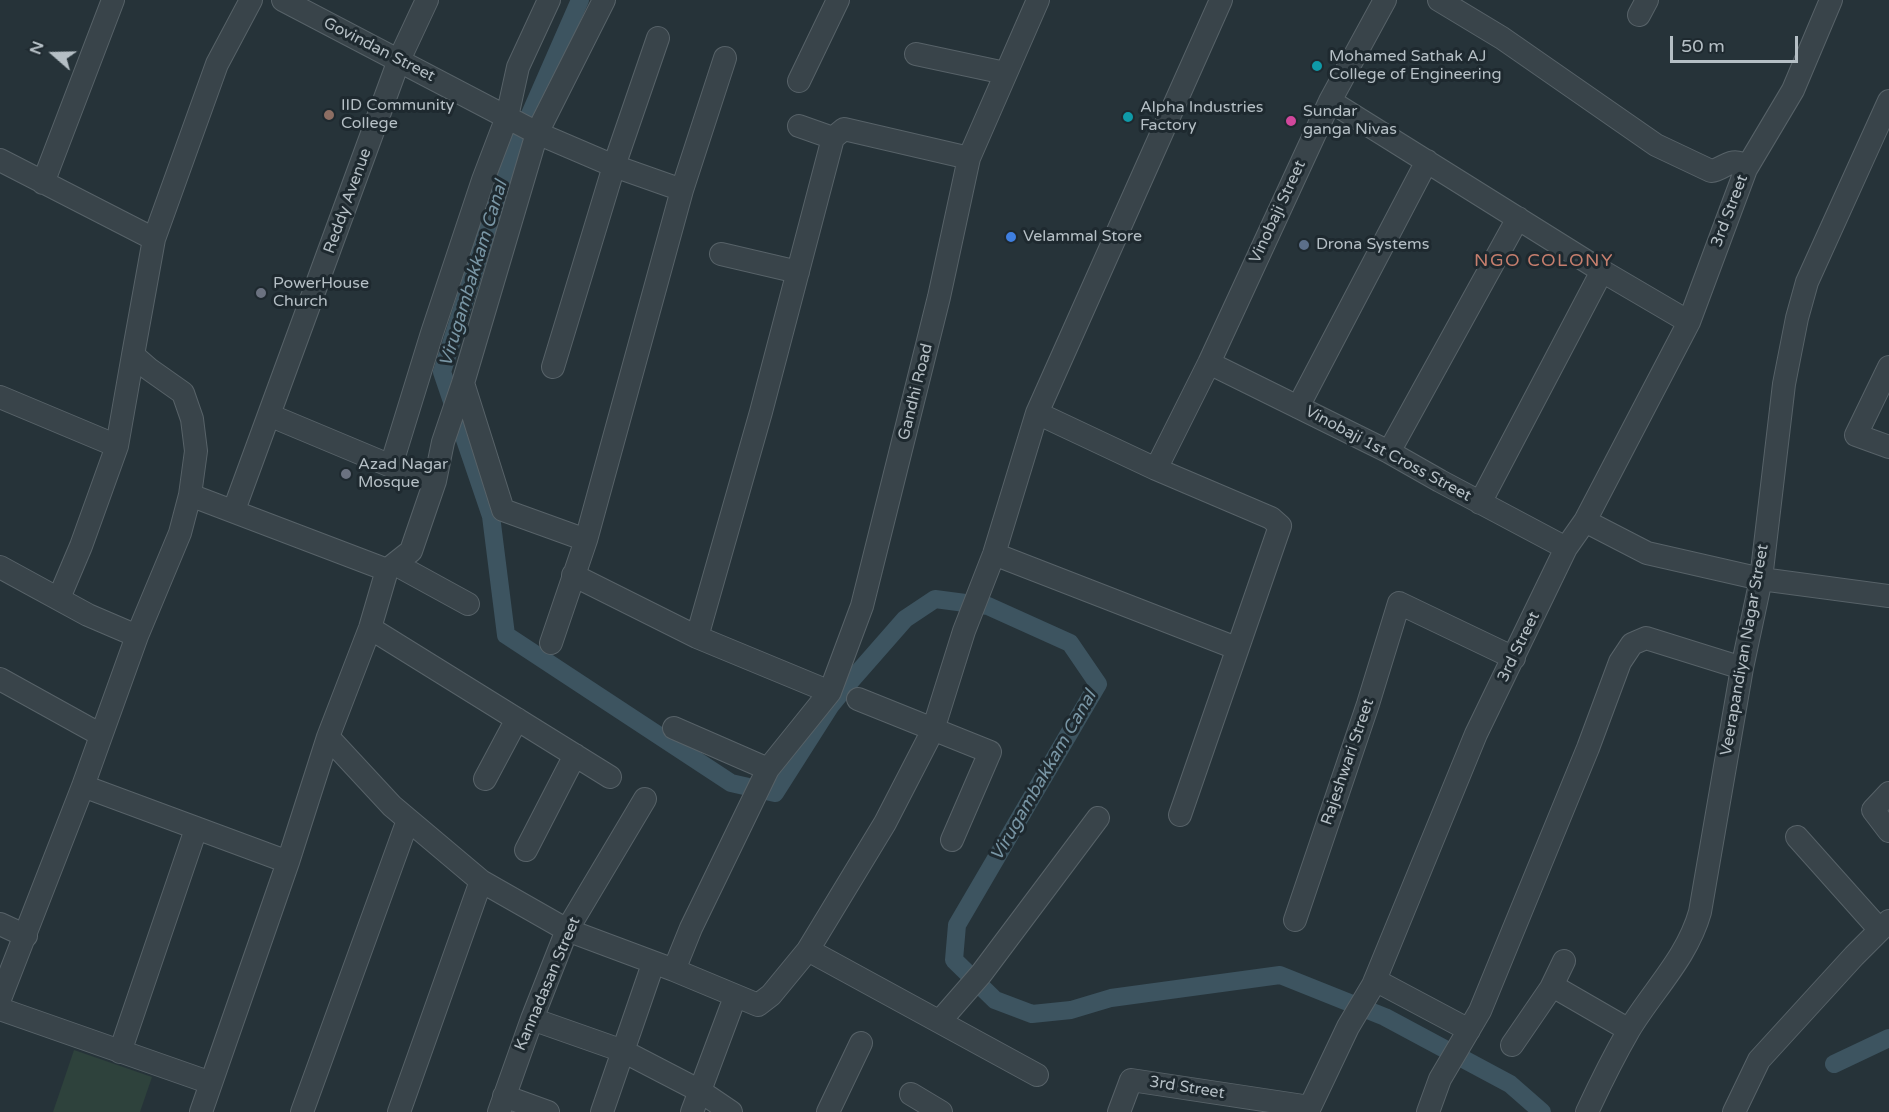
<!DOCTYPE html>
<style>
body{margin:0}
#map{position:relative;width:1889px;height:1112px;overflow:hidden;background:#263339;font-family:"Varela Round",sans-serif}
canvas{display:block}
.north{position:absolute;left:24px;top:24px;width:60px;height:60px;-webkit-text-stroke:4px #1e292f;paint-order:stroke;rotate:290deg;font-size:16px;font-weight:700;line-height:24px;text-align:center;color:#b5bfc5}
.north::after{content:'';display:block;margin:auto;width:21px;height:27px;background:#b5bfc5;clip-path:polygon(50% 0,100% 100%,50% 72%,0 100%)}
.scale{position:absolute;left:1670px;top:36px;width:128px;height:27px;box-sizing:border-box;border:3px solid #b5bfc5;border-top:0;padding-left:8px;font-size:18px;line-height:21px;white-space:nowrap;color:#b5bfc5;-webkit-text-stroke:4px #1e292f;paint-order:stroke}
</style>
<div id="map">
<canvas width="1889" height="1112"></canvas>
<div class="north">N</div>
<div class="scale">50 m</div>
</div>
<script>
const g = document.querySelector('canvas').getContext('2d');
g.lineJoin = 'round';
function fill(path, color) {
  g.fillStyle = color;
  g.fill(path, 'evenodd');
}
function stroke(path, color, width, dash) {
  g.strokeStyle = color;
  g.lineWidth = width;
  g.lineCap = dash ? 'butt' : 'round';
  g.setLineDash(dash || []);
  g.stroke(path);
}
function write(font, color, halo, rows, align = 'center') {
  g.font = font + ' "Varela Round",sans-serif';
  g.lineWidth = 6;
  g.setLineDash([]);
  g.textBaseline = 'middle';
  g.strokeStyle = halo;
  g.fillStyle = color;
  for (const [text, x, y, turn = 0] of rows) {
    g.save();
    g.translate(x, y);
    g.rotate((+turn || 0) * Math.PI / 180);
    g.textAlign = isNaN(turn) ? turn : align;
    if (halo) g.strokeText(text, 0, 0);
    g.fillText(text, 0, 0);
    g.restore();
  }
}
fill(new Path2D(`
 M74,1050l78,27 -12,35h-87z`), '#2e423c');
stroke(new Path2D(`
 M580,0l-71,162 -67,210 49,144 15,119 225,148 44,10 56,-88 17,-21 57,-65 30,-20 53,7 82,37 28,41 -141,241 -3,35 41,40 37,14 39,-4 40,-12 169,-23 105,42 125,67 32,28
 M1834,1064l55,-26`), '#3d5460', 18);
const minor = new Path2D(`
 M283,0l254,133 77,33 68,24
 M1439,0l63,38 154,107 55,26c11,-1 18,-12 29,-8l6,6
 M1639,15l8,-15
 M916,54l89,19
 M799,81l39,-81
 M1330,101l272,170 87,51
 M799,126l34,12
 M0,160l154,79
 M43,183l70,-183
 M721,254l77,18
 M1209,363l180,89 51,29 126,67
 M553,367l61,-201 44,-128
 M1889,367l-33,68 33,12
 M463,383l40,127 83,30
 M0,397l117,49
 M1298,407l129,-246
 M1037,413l119,56 115,49 9,8 -100,289
 M269,415l122,51 44,15
 M1389,452l129,-234
 M391,466l41,-133 51,-153 24,-63 11,-50 31,-67
 M1156,469l53,-106 121,-262 55,-101
 M190,495l197,75
 M1480,503l122,-232
 M234,510l165,-450 28,-60
 M1585,521l62,32 114,26 128,17
 M994,554l242,94
 M395,564l73,40
 M0,567l88,48 49,21
 M573,575l124,62 133,55
 M59,598l22,-52 36,-100 16,-91
 M370,628l240,149
 M697,637l64,-225 72,-274 11,-9 125,29
 M551,643l35,-103 96,-350 43,-132
 M0,679l101,56
 M858,699l132,53 -38,88
 M674,728l94,41
 M328,737l64,69 89,75 86,49 107,40 84,35 13,-10 37,-45 77,-127 48,-93 31,-99 30,-77 43,-141 184,-413
 M485,779l32,-60
 M83,786l205,76
 M1889,793l-16,17 16,21
 M1797,837l83,93
 M526,850l49,-95
 M1295,920l73,-216 31,-101 115,55
 M0,924l26,12
 M808,950l229,125
 M674,970l17,-42 77,-159 62,-77 32,-86 77,-309 30,-139 69,-158
 M1375,980l94,50
 M1551,988l7,1 71,41
 M0,999l83,-213 54,-150 43,-103 10,-38 6,-44 -4,-32 -9,-26 -34,-24 -16,-14 21,-116 63,-175 34,-64
 M0,1009l211,74
 M532,1019l91,32 77,40 31,21
 M940,1021l41,-47 117,-156
 M1512,1045l39,-57 13,-27
 M120,1052l76,-223
 M911,1094l30,18
 M504,1096l44,16
 M201,1112l87,-250 40,-125 42,-109 17,-58 24,-19 24,-70 8,-39 20,-59 74,-250 67,-133
 M302,1112l106,-292
 M399,1112l82,-231
 M499,1112l33,-93 35,-89 78,-131
 M602,1112l51,-148
 M692,1112l43,-115
 M828,1112l33,-69
 M1119,1112l12,-32 179,27 38,-80 25,-42 103,-251 90,-186 19,-27 104,-199 57,-153 47,-79 38,-90
 M1428,1112l12,-33 40,-68 108,-263 32,-86 12,-18 14,-6 96,30
 M1587,1112c13,-28 27,-56 42,-82 24,-40 58,-72 71,-118l42,-244 19,-89 23,-195 13,-66 10,-36 82,-181
 M1734,1112l25,-52 95,-104 35,-35`);
stroke(minor, '#576268', 24);
stroke(minor, '#39444a', 22);
for (const [x, y, r, color] of [
 [1317,66,6,"#0f9aa8"],
 [329,115,6,"#8d6e63"],
 [1128,117,6,"#0f9aa8"],
 [1291,121,6,"#d1479c"],
 [1011,237,6,"#3f7fe0"],
 [1304,245,6,"#5c6f8a"],
 [261,293,6,"#6b7280"],
 [346,474,6,"#6b7280"]
]) {
  const dot = new Path2D();
  dot.arc(x, y, r, 0, 2 * Math.PI);
  g.fillStyle = color;
  g.fill(dot);
  stroke(dot, '#1e292f', 2);
}
write('16px', '#b5bfc5', '#1e292f', [
 ["Govindan Street",379,50,27],
 ["Reddy Avenue",348,201,-70],
 ["3rd Street",1730,211,-69],
 ["Vinobaji Street",1278,212,-65],
 ["Gandhi Road",916,392,-76],
 ["Vinobaji 1st Cross Street",1388,454,28],
 ["3rd Street",1519,647,-64],
 ["Veerapandiyan Nagar Street",1745,650,-80],
 ["Rajeshwari Street",1348,762,-71],
 ["Kannadasan Street",548,984,-67],
 ["3rd Street",1187,1088,9]
]);
write('16px', '#b5bfc5', '#1e292f', [
 ["Mohamed Sathak AJ",1329,57],
 ["College of Engineering",1329,75],
 ["IID Community",341,106],
 ["College",341,124],
 ["Alpha Industries",1140,108],
 ["Factory",1140,126],
 ["Sundar",1303,112],
 ["ganga Nivas",1303,130],
 ["Velammal Store",1023,237],
 ["Drona Systems",1316,245],
 ["PowerHouse",273,284],
 ["Church",273,302],
 ["Azad Nagar",358,465],
 ["Mosque",358,483]
], 'left');
g.letterSpacing = '1.5px';
write('18px', '#c77f6e', '#1e292f', [
 ["NGO COLONY",1544,261]
]);
g.letterSpacing = '0px';
write('italic 18px', '#7996a5', '#1e292f', [
 ["Virugambakkam Canal",474,274,-73],
 ["Virugambakkam Canal",1044,776,-60]
]);
</script>
